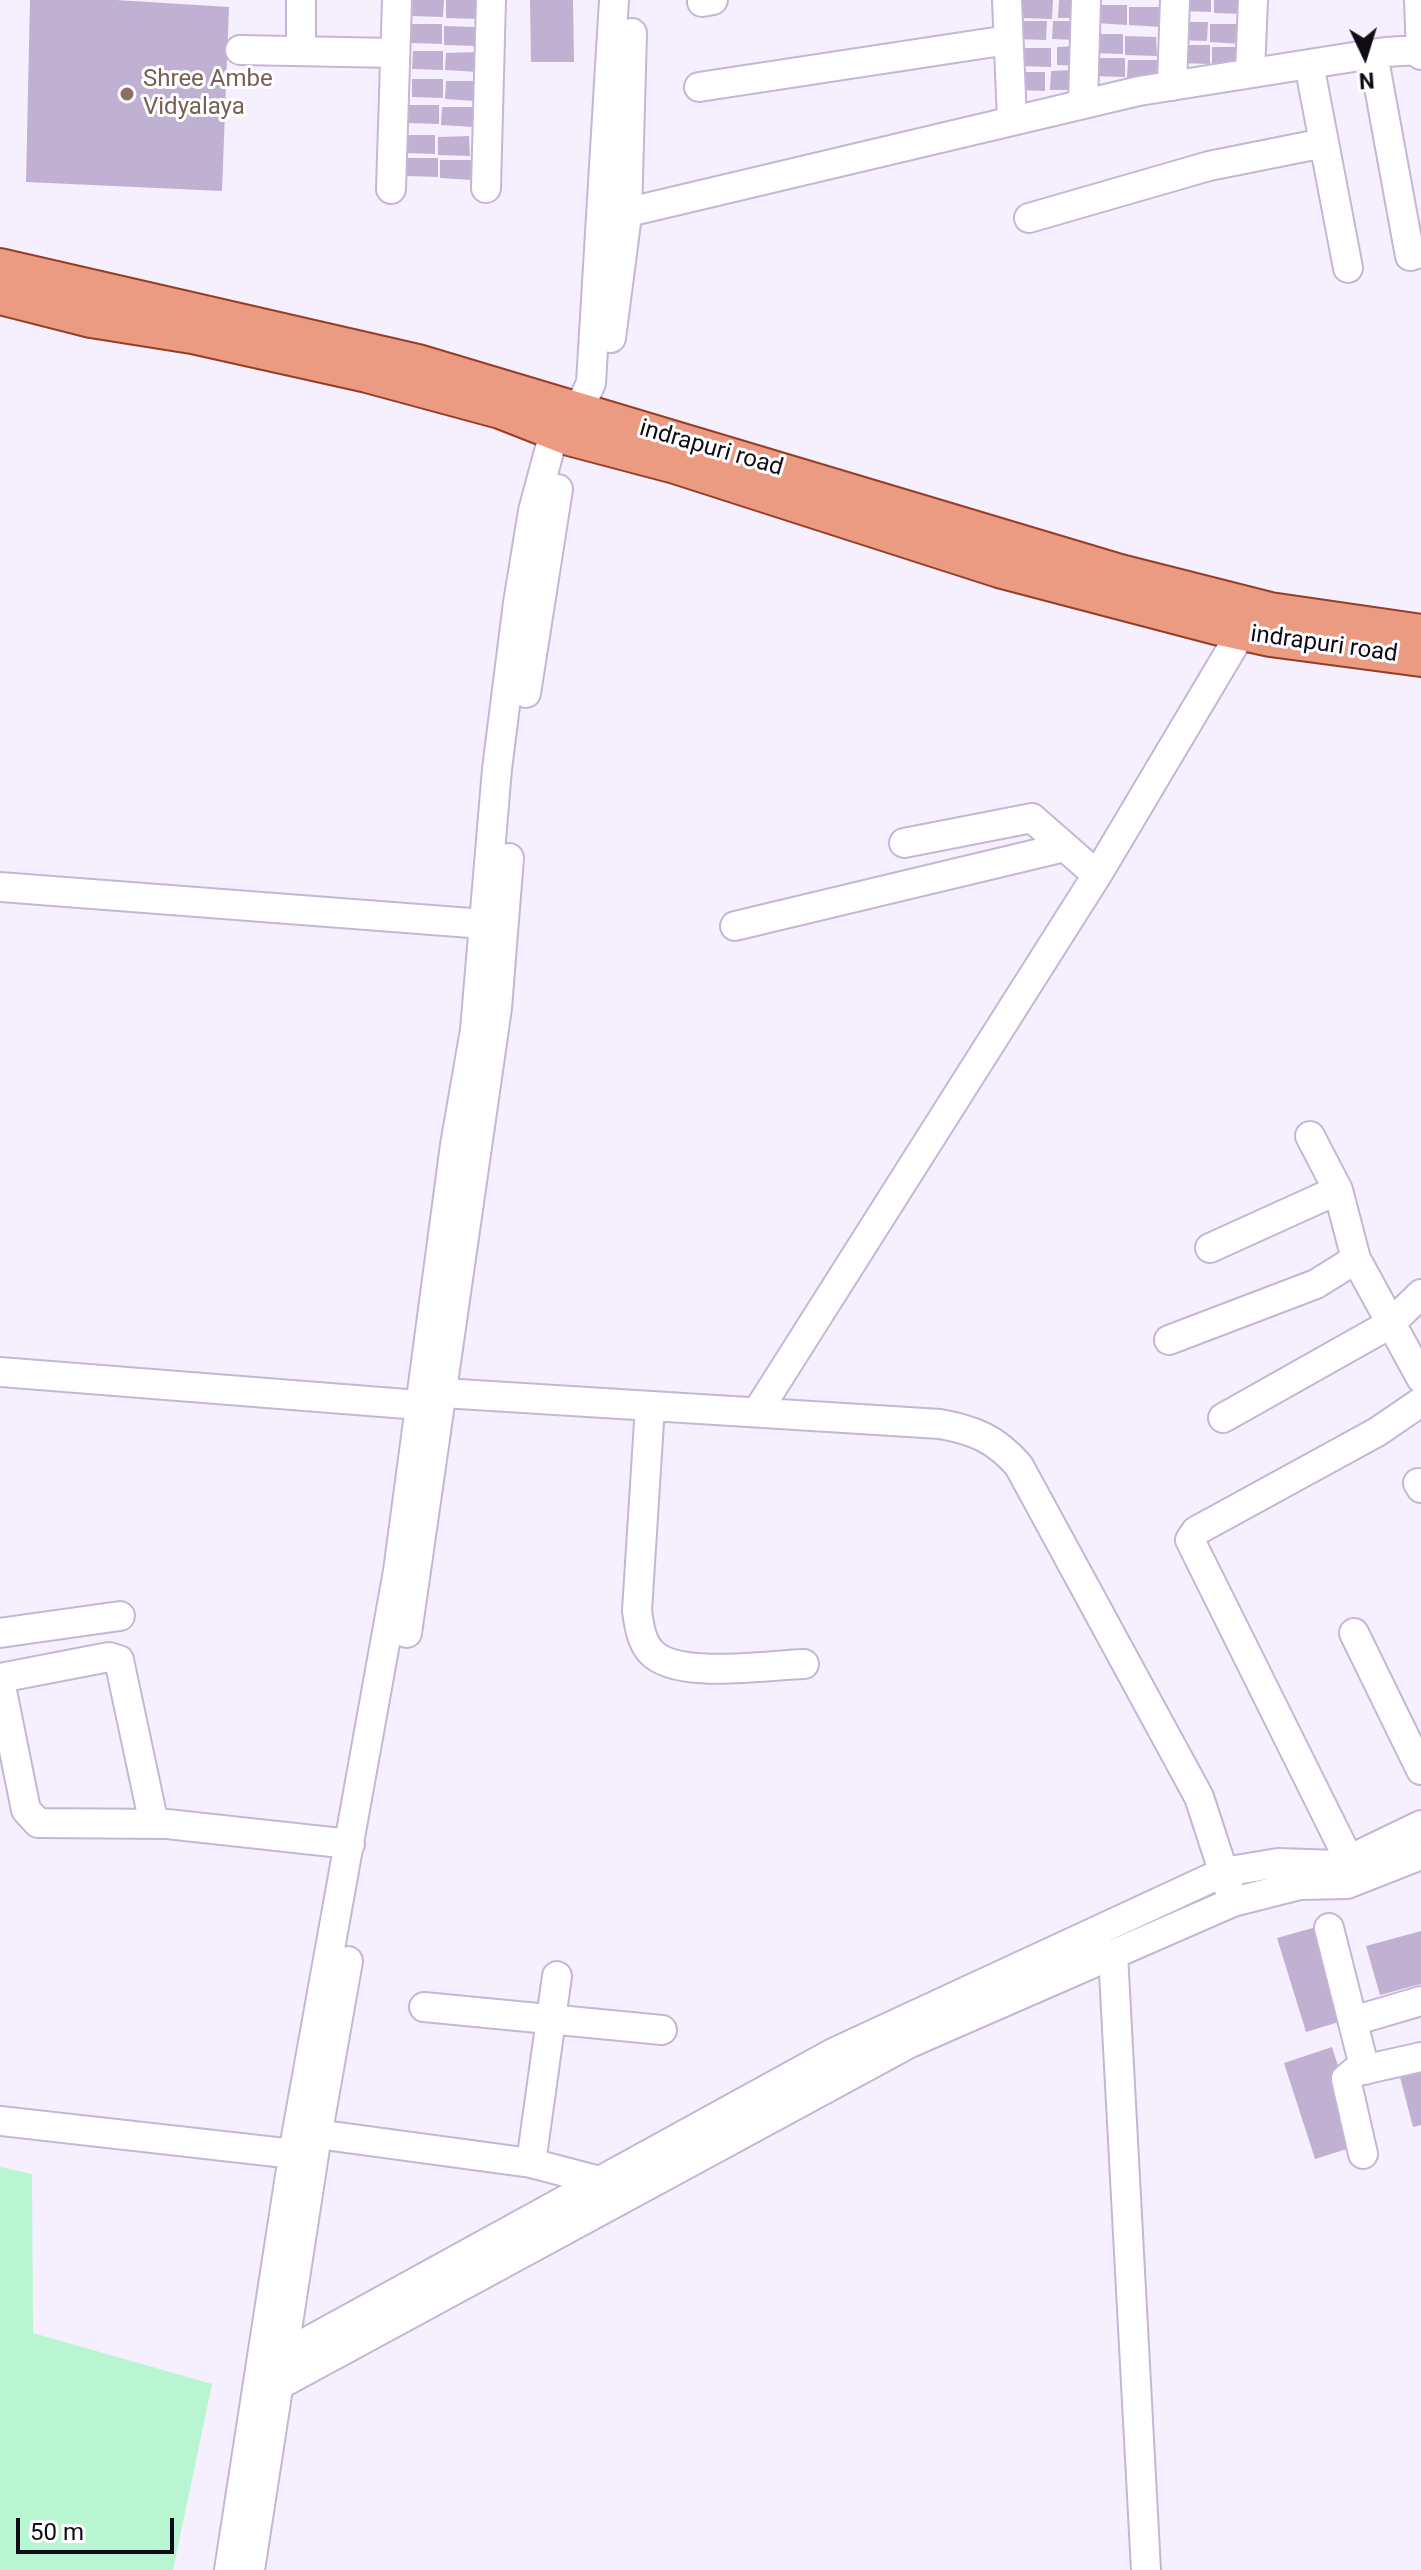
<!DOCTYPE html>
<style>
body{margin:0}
#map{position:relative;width:1421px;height:2570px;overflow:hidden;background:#f6f0fe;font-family:Roboto,sans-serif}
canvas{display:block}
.north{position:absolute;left:1325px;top:16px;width:80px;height:80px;-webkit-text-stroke:6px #fff;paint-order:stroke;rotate:176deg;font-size:22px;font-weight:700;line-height:32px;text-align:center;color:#100b16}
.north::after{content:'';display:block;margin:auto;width:28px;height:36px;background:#100b16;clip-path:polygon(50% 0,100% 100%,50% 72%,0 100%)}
.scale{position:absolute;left:16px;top:2518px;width:158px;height:36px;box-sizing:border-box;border:4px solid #100b16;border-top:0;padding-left:10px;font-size:24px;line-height:28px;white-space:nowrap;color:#100b16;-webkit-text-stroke:6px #fff;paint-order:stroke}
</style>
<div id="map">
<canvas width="1421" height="2570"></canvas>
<div class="north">N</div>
<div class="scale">50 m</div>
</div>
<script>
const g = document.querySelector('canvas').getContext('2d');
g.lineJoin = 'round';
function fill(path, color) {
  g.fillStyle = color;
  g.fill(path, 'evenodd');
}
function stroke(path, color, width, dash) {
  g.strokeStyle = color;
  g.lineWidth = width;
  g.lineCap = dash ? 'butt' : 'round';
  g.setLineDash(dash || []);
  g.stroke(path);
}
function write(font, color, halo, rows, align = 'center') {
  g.font = font + ' Roboto,sans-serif';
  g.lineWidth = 6;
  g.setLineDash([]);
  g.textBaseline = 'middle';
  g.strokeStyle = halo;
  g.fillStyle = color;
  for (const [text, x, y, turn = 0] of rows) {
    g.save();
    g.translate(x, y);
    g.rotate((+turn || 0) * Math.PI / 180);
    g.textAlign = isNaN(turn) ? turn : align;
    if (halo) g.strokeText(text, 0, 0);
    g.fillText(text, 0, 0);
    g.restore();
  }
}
fill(new Path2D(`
 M0,2167l32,7 1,159 179,51 -39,186h-173z`), '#b8f5d1');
fill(new Path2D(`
 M30,0h86l113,7 -7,184 -196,-9z
 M413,0h31l-1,17 -31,-1z
 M446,0h31l1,19 -32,-1z
 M530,0h43l1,62h-43z
 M1022,0h31l-1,19 -30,-1z
 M1059,0h21l1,18h-23z
 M1181,0h30v12l-30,-1z
 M1214,0h31l1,14 -32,-1z
 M1096,5h31v20l-31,-2z
 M1129,7h31l1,20 -32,-2z
 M1016,21h31l-1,19 -30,-1z
 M1053,21h23v19l-24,-1z
 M1177,22h31l-1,19 -31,-1z
 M411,24h31v20l-31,-1z
 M1210,24h31l1,20 -32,-2z
 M444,26l31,1 2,19 -33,-1z
 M1092,34h31v20l-31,-1z
 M1125,36l31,1 1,19 -32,-1z
 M1179,45h31v19l-31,-1z
 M1079,46v20l-22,-1v-18z
 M1212,47h31l2,20 -33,-2z
 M1020,48h31v19l-31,-1z
 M413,51h30v19l-31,-1z
 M477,52l1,20 -33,-2 1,-17z
 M1094,58h31v19l-31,-1z
 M1128,60h30l2,19 -33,-1z
 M1072,70l1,20h-23l1,-19z
 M1014,72h31v19l-31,-1z
 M412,79h31v19l-31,-1z
 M446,81h30l1,20 -32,-2z
 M409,105h30v19l-31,-1z
 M442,107h31l1,20 -33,-2z
 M404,135h31v19l-31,-1z
 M469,136l1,20 -32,-1v-18z
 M407,158h31v19l-31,-1z
 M440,160h31l1,20 -32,-2z
 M1323,1925l29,93 -46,14 -29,-94z
 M1421,1931v53l-41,11 -14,-49z
 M1332,2047l31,97 -48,15 -31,-96z
 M1421,2071v54l-8,2 -13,-50z`), '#c0b1d2');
const minor = new Path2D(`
 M1007,0l5,121
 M1419,0l2,55
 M702,2l11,-2
 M240,50l155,3
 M301,50v-50
 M1373,54l37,202 11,-3
 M1309,64l39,204
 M1250,73l3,-73
 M1172,86l3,-86
 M699,87l309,-47
 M1083,104l3,-104
 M486,188l5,-188
 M391,189l6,-189
 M612,216l527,-125 246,-39 36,-2
 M1029,218l180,-52 115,-23
 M611,338l16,-123 5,-182
 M526,693l32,-204
 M904,843l128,-25 65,57
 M0,887l484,37
 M735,926l330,-79
 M1310,1136l28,54 18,69 65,119
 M1210,1248l128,-58
 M1169,1340l147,-56 40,-25
 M0,1372l419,33
 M443,1393l497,31c34,6 56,15 79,42l180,331 30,92
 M650,1406l-13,205c2,14 4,30 14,41 26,28 116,13 153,12
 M757,1412l340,-537 144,-242
 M1223,1418l167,-94 31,-30
 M1418,1483l3,5
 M0,1633l120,-17
 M407,1633l90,-625 12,-150
 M1354,1633l67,137
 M0,1678l109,-21 10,3 35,164
 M0,1681l26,129 12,13 129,1 183,20
 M1349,1860l-159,-320 6,-9 181,-99 44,-30
 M1329,1928l36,142
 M1113,1954l33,616
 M424,2007l238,23
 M1353,2021l68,-20
 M0,2121l294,33
 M302,2132l229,31 80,21
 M1363,2154l-17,-75 8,-7 67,-15
 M531,2163l26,-187
 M283,2355l550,-302 391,-181 54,-9 60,2 83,-40
 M279,2385l631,-342 323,-141 67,-17 47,-1 74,-29
 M229,2570l67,-433 102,-566 57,-426 20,-115 22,-261 21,-166 15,-92 21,-78 24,-22 13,-28 23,-383
 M250,2570l65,-422 33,-187`);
const major = new Path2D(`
 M0,266l418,96 702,210 150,38 151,22
 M0,297l91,23 101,16 175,39 133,36 69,27 106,28 324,104 221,58 50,11 151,20`);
stroke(minor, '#c5b6d7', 32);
stroke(major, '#963d26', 38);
stroke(minor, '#fff', 28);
stroke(major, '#eb9b82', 34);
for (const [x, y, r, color] of [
 [127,94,8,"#8d6e63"]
]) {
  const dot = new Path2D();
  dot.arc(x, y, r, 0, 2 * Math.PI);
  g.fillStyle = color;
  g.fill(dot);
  stroke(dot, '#fff', 3);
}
write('24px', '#785e54', '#fff', [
 ["Shree Ambe",143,80],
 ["Vidyalaya",143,108]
], 'left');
write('24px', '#100b16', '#fff', [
 ["indrapuri road",711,449,16],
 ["indrapuri road",1324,645,8]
]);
</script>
